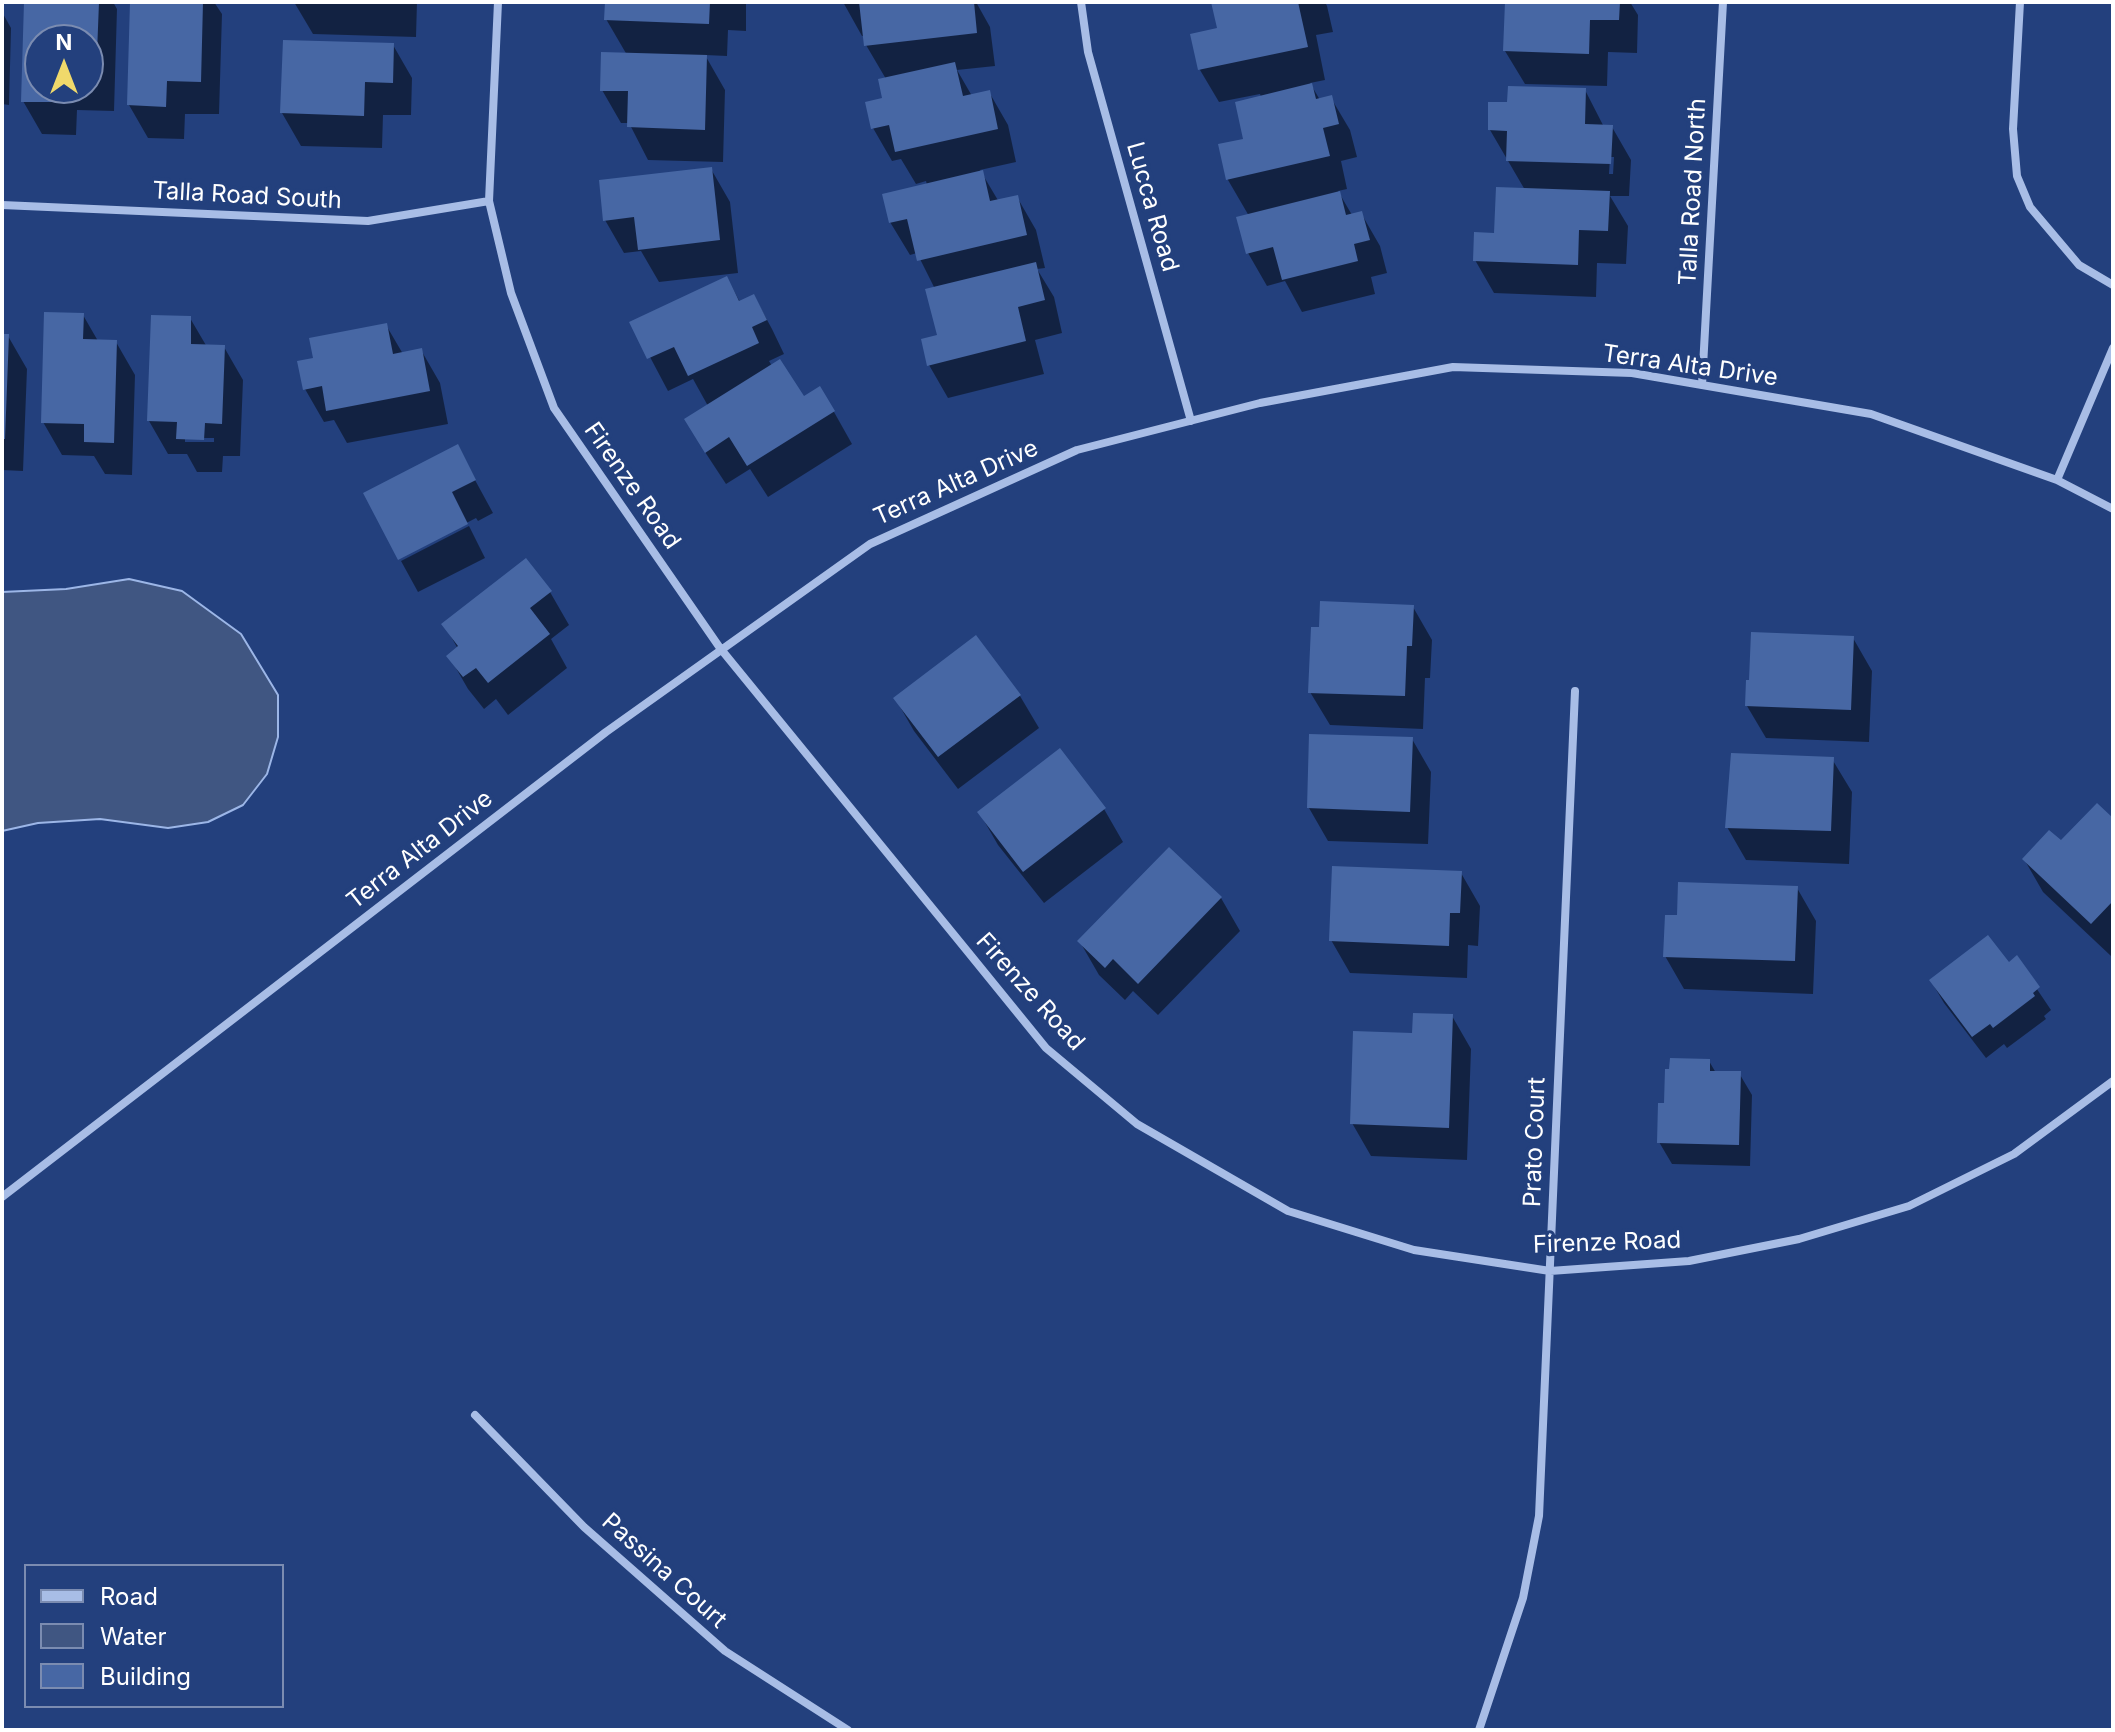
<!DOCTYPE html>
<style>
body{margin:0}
#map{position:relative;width:2115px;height:1732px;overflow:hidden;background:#23407d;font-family:Inter,sans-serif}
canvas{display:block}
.frame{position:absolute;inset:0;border:4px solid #fff;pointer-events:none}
.legend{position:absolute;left:24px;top:1564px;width:260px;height:144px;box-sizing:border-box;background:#23407d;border:2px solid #7b8cb1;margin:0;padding:10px 14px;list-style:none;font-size:24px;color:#fff}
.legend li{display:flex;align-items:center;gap:16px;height:40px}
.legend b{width:40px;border:2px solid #7b8cb1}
.north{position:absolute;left:24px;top:24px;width:80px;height:80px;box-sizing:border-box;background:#23407d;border:2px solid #7b8cb1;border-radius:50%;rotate:0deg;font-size:22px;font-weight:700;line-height:32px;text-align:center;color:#fff}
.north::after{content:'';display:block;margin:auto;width:28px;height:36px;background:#f0d96b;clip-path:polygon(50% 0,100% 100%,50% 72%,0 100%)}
</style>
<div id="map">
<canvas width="2115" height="1732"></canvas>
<div class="frame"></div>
<ul class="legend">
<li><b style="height:10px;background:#a8bde6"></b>Road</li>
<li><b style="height:22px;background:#405682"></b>Water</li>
<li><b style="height:22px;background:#4767a4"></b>Building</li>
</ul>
<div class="north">N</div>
</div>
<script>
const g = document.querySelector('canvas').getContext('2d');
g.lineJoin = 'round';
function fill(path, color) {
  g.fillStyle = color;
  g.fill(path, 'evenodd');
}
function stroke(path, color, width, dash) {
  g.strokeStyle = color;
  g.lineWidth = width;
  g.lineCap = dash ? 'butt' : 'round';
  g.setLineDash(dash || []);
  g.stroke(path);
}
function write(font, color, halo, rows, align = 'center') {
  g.font = font + ' Inter,sans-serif';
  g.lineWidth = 8;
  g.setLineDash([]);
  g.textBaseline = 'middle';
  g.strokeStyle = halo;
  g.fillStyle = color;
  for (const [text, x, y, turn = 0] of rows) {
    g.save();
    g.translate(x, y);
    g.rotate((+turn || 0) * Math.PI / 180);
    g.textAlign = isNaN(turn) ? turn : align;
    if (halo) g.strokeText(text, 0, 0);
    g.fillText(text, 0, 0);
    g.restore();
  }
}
const water = new Path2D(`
 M129,579l53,12 59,43 37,61v42l-11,37 -24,31 -35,17 -40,6 -68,-9 -62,4 -36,8v-239l64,-3z`);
fill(water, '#405682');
stroke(water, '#9cb6e7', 2);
fill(new Path2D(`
 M26,2h87l4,7 -3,102 -37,-1 -1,25 -34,-1 -19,-33zM40,40h48v48h-48z
 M132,2h82l8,12 -3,100h-34l-1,25 -36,-1 -19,-33z
 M294,2h123l-1,35 -103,-3z
 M607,2h139v29l-18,-1 -1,26 -22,-1 20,35 -2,72 -75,-2 -19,-37h-8l-19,-33 25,-35 -21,-36z
 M843,2h133l14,25 5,39 -38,4 15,26 17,-4 19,33 8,37 -36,8 19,32 18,-5 19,33 9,38 -8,1 17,28 8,36 -27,7 9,34 -96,24 -19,-33 10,-28 -4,-48 -18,-36 -7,2 -20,-33 37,-37 -1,-4 -10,3 -15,-25 -9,2 -19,-33 12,-29 1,-20 -20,-34 -1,-9h-3z
 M1213,2h112l2,4 6,26 -17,3 9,45 -15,3 10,17 11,-2 19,32 7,27 -16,4 6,28 -9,2 14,24 9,-2 19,33 7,27 -16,4 4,17 -73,18 -17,-31 -18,5 -19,-33 1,-37 -21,-36 -8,-34 26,-6 15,-43 -1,-3 -41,8 -19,-32 19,-40z
 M1507,2h123l8,13 -1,38 -29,-1 -1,34 -82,-2 -20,-33z
 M2,12l9,16 -2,77 -7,-1z
 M393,45l19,33 -1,37h-28l-1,33 -81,-2 -19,-33z
 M1585,90l19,37h8l19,33 -2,36h-19l18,30 -2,38 -29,-1 -1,34 -102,-4 -19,-33 50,-70 -35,-60 19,-26zM1610,157h4l-1,17h-4z
 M711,169l19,33 8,71 -79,9 -18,-31 -17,2 -19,-33z
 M727,278l13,24 14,-6 18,33 12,25 -15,7 3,5 31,33 31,13 18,32 -84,53 -18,-28 -24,15 -21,-32 3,-46 -15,-27 -25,12 -36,-68z
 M83,315l15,26 18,1 19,33 -3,100 -27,-1 -11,-18 -32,-1 -19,-33z
 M190,318l17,29h17l19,33 -3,76h-17l-1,16h-25l-10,-18h-19l-19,-33zM185,438h29v4h-29z
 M386,325l17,29 18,-4 19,33 8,41 -101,19 -13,-23 -10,2 -19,-33 10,-29z
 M2,336h6l19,33 -4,102 -21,-1z
 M457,447l36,66 -15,8 -2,-3 -77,40z
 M469,526l16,32 -67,34 -17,-31z
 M550,592l19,33 -18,14 16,29 -59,47 -12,-16 -12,10 -16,-20 -19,-33 9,-7 -14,-25z
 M1413,607l19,33 -2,38h-5l-2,51 -93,-4 -20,-33z
 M1853,638l19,33 -3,71 -103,-4 -19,-32z
 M1020,696l19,32 -81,61 -44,-58 -19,-33z
 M1412,739l19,33 -3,72 -100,-3 -19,-33z
 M1832,759l20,33 -3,72 -103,-4 -19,-33z
 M1104,809l19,33 -79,61 -46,-58 -19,-33z
 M2113,821v133l-2,2 -68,-64 -19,-33z
 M1169,850l52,48 19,33 -82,84 -25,-24 -8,9 -26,-25 -19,-33z
 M1461,873l19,33 -2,40 -10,-1 -1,33 -117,-5 -19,-33z
 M1797,888l19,33 -3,73 -129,-5 -19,-33 14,-39z
 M2016,958l35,52 -7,6 2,3 -39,29 -3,-4 -18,14 -42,-55 -13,-22 77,-16z
 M1452,1016l19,33 -4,111 -96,-4 -19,-33 62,-87z
 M1709,1061l7,12h23l13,22 -2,71 -78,-2 -13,-22 7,-37z`), '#0007');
fill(new Path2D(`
 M24,2h75l-3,77 -8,-1v-38h-48v48h19l-1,14h-37z
 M130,2h73l-2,80 -34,-1 -1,26 -39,-2z
 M605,2h105l-1,22 -105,-4z
 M859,2h115l3,31 -113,13z
 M1211,2h87l10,45 -110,23 -8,-36 27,-6z
 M1505,2h115l-1,18h-29l-1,34 -86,-3z
 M283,40l111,3 -1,40 -28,-1 -1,34 -84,-3z
 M601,52l106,3 -2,75 -78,-3 1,-36h-28z
 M955,62l8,34 27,-6 8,39 -103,23 -6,-27 -18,4 -6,-27 17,-4 -4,-19z
 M1312,83l4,16 16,-4 7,29 -16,4 7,28 -104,24 -8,-36 25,-5 -8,-37z
 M1508,86l78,2 -1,36 28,1 -2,39 -105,-3 1,-30 -19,-1v-28h19z
 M712,167l8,73 -82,10 -4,-33 -31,4 -4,-41z
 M983,170l7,31 28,-6 9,40 -110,26 -10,-42 -18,4 -7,-29z
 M1496,187l114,4 -2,40 -29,-1 -1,35 -105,-4 1,-29 20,1z
 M1340,191l6,24 16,-4 8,29 -16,4 4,17 -76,19 -9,-33 -27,7 -10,-37z
 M1036,262l9,38 -27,7 8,34 -99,25 -6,-27 16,-4 -12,-46z
 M727,276l12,25 15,-7 13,26 -15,7 7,16 -71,33 -14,-29 -27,12 -18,-37z
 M44,312l40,1 -1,26 34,1 -3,103 -30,-1v-18l-43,-1z
 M151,315l40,1v28l34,1 -3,79 -17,-1 -1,17 -28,-1 1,-17 -30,-1z
 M387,323l6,31 29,-6 8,43 -104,20 -4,-25 -19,4 -6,-29 16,-3 -4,-20z
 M2,334h7l-4,105h-3z
 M780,359l24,37 16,-10 15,25 -88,55 -18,-29 -24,16 -21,-34z
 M458,444l18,36 -24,12 16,32 -70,36 -35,-67z
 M526,558l26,33 -22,17 20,26 -62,49 -12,-15 -13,9 -17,-21 12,-10 -17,-22z
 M1320,601l94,4 -2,41h-5l-2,50 -97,-3 3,-66h8z
 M1751,632l103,4 -3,74 -106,-4 1,-26h3z
 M976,635l45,60 -83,62 -45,-59z
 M1309,734l104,3 -3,75 -103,-4z
 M1060,748l46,60 -83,64 -46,-60z
 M1731,753l103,4 -3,74 -106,-3z
 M2097,803l16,15v83l-22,23 -69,-65 27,-29 12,10z
 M1169,847l53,50 -84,87 -25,-25 -8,9 -28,-27z
 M1332,866l130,5 -2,42h-10l-1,33 -120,-5z
 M1678,882l120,4 -3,75 -132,-4 2,-42h12z
 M1988,935l21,27 8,-7 23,32 -7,6 2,3 -42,32 -3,-4 -18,13 -43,-57z
 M1413,1013l40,1 -4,114 -99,-4 3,-93 59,2z
 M1670,1058l40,1v12h31l-2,74 -82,-2 1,-40h6l1,-34h4z`), '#4767a4');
stroke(new Path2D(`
 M498,2l-9,199 22,92 43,115 166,240 248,304 78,96 91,76 151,87 126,39 136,21 139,-10 110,-22 110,-33 105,-52 99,-73
 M1081,2l7,50 103,369
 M2020,2l-7,127 4,47 13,31 49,58 34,20
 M2,205l366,16 121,-20
 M1702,385l21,-383
 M2057,480l56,-132
 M2,1197l604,-465 264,-188 207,-94 183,-47 193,-36 179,6 239,41 186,66 56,29
 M475,1415l109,112 141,124 123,79
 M1479,1730l44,-132 16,-82 36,-825`), '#a8bde6', 8);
write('24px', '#fff', '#23407d', [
 ["Talla Road North",1693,192,-87],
 ["Talla Road South",247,196,3],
 ["Lucca Road",1152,207,74],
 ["Terra Alta Drive",1690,366,8],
 ["Terra Alta Drive",956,483,-24],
 ["Firenze Road",632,486,55],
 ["Terra Alta Drive",420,850,-38],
 ["Firenze Road",1030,992,48],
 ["Prato Court",1535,1142,-88],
 ["Firenze Road",1607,1243,-2],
 ["Passina Court",664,1571,42]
]);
</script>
